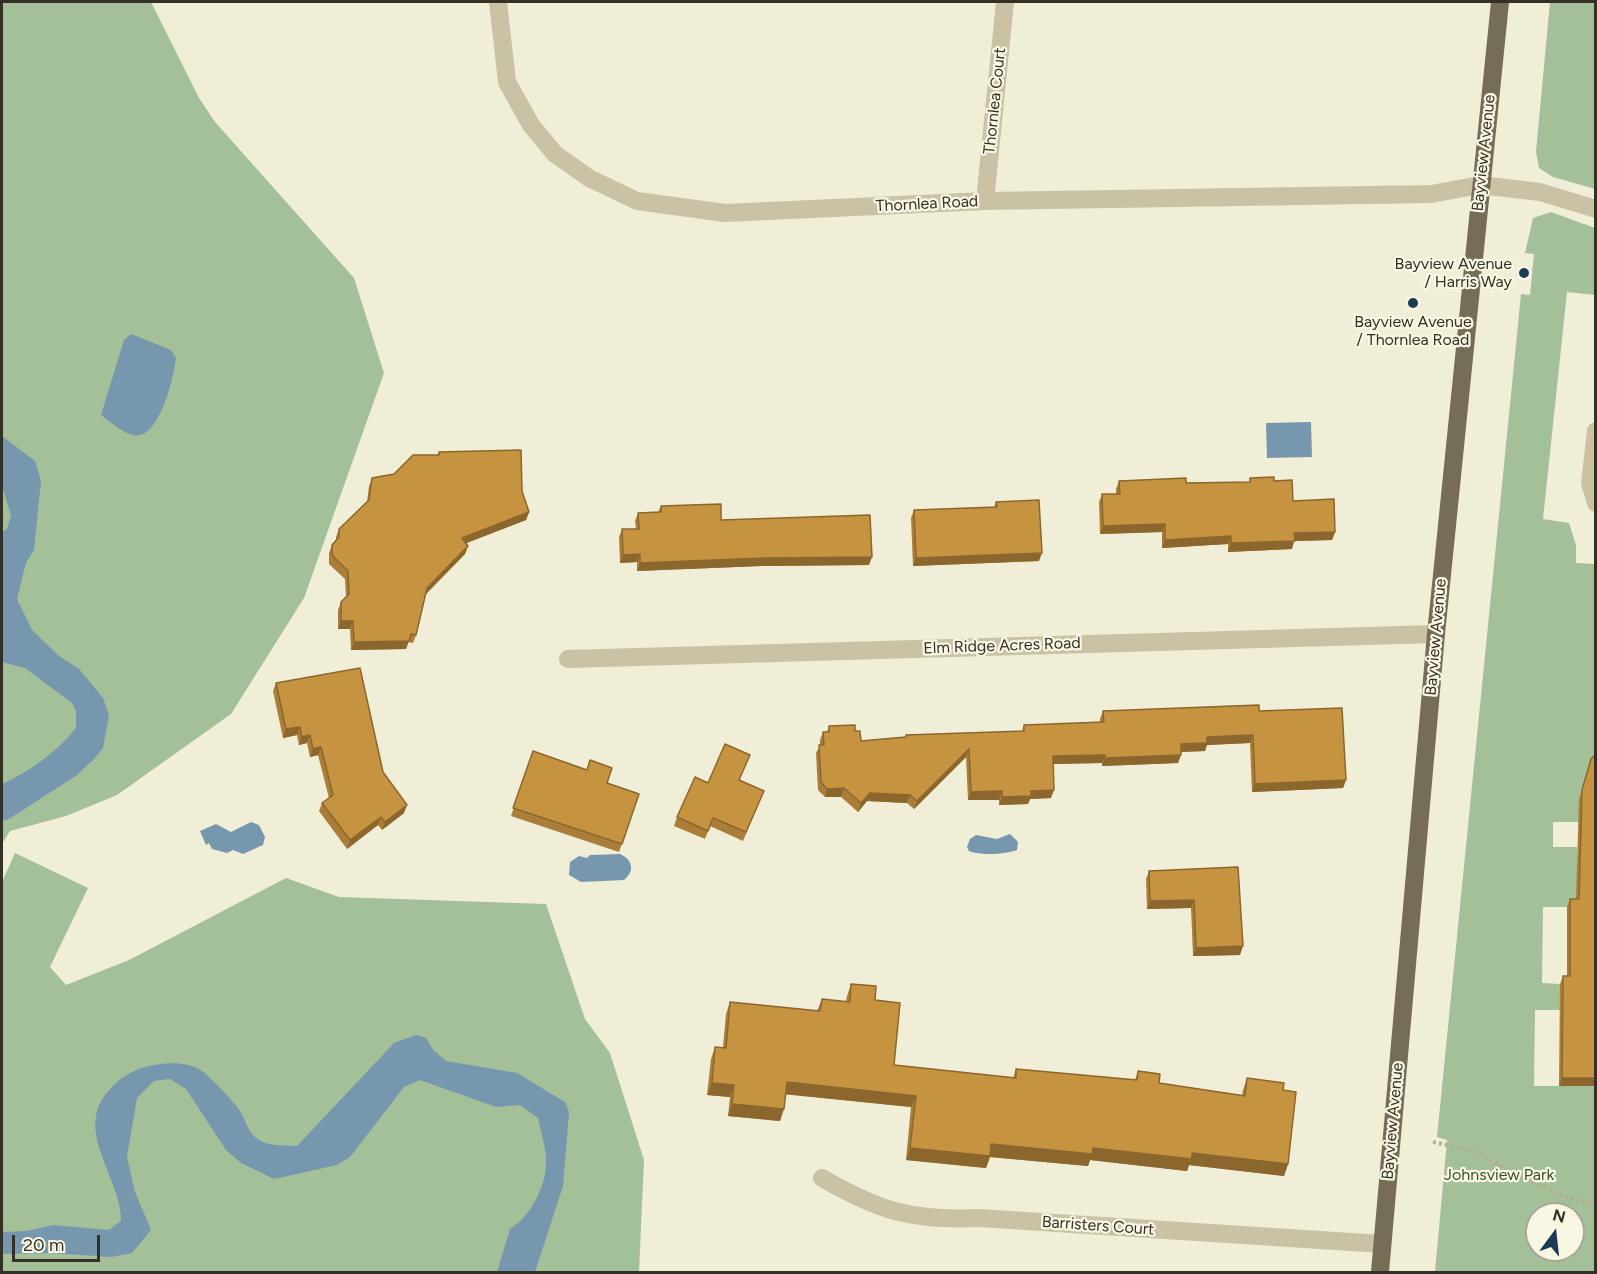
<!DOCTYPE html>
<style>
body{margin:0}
#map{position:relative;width:1597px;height:1274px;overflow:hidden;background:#f1eed8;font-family:Figtree,sans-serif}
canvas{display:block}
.frame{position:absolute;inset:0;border:3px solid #343026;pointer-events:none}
.north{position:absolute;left:1525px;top:1202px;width:60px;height:60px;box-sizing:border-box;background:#f9f7e4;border:2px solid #aaa798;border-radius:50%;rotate:15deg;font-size:16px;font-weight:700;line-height:24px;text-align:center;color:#343026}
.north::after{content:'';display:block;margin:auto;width:21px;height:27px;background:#1c3c55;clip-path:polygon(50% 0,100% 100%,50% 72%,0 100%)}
.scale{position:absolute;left:12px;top:1235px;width:88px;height:27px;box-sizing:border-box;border:3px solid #343026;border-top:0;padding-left:8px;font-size:18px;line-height:21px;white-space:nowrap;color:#343026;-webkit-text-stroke:4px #f9f7e4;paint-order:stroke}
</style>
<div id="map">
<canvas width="1597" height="1274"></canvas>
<div class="frame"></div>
<div class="north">N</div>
<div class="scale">20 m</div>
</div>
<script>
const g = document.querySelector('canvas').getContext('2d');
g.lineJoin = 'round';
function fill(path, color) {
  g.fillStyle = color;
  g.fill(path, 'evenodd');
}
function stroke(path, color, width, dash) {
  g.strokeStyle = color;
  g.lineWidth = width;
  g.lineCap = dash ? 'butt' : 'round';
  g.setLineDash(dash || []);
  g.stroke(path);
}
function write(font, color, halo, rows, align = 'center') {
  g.font = font + ' Figtree,sans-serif';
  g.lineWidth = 4.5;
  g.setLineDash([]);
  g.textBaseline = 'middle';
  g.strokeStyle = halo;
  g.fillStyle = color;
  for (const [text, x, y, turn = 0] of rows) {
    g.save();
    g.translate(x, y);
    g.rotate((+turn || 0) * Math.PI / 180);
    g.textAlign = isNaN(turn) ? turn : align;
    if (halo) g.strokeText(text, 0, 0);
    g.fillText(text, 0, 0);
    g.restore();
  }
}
fill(new Path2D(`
 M2,2h149l48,96 16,24 139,156 30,95 -80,225 -73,116 -114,81 -51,21 -56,15 -8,13z
 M1550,2h45v187l-42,-12 -14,-9 -3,-16z
 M1551,212l44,16v67l-28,-3 -24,227 26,4 7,22v18l19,1 1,194 -17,64h-26v25h24v60h-34l-1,76 18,1v26h-25l-1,76h61v186h-160l12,-132 -10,-3 84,-843 9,1 4,-41 -9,-1 8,-35zM1537,1214h36v36h-36z
 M15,853l73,35 -38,79 16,18 63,-25 157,-82 53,19 207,7 39,115 25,34 34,107 -5,112h-637v-390z`), '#a3c098');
fill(new Path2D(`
 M131,334l40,16 5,8c-2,18 -17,84 -43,77 -10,-2 -24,-14 -32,-20l23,-75z
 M1311,422l1,35 -45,1 -1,-35z
 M2,436l33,25 6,20 -7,69 -8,13 -9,36 15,31 27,26 20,13 24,29 6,17 -6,33 -9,11 -17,16 -68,44 -7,2v-37c28,-13 54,-31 74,-56v-17l-4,-8 -47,-35 -23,-6v-130l5,-3 4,-14 -9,-29z
 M251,822l8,3 6,12 -2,8 -20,9 -10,-4 -6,3 -15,-4 -3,-6 -3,2 -6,-14 16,-7 15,8z
 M1010,834l8,8 -1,8c-9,4 -37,6 -48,1l-2,-4 3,-8 6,-4 21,4z
 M620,854c13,6 15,17 4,26l-43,2 -12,-7 1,-13 9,-6 8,2 3,-3z
 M416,1035l10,3 8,13 12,10 71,12 48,29 4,10 -6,74 -28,86h-38l13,-43c20,-12 35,-41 36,-64 1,-15 -5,-32 -8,-47l-18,-13 -24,2 -76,-27 -16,7 -54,70 -13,8 -63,14 -33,-16 -15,-13 -40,-61 -16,-10 -16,2 -17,17 -10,59 8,35 16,38 -19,23 -21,4 -61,-4 -48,1v-22l25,-1 26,-6 56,5 12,-9c1,-33 -31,-72 -25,-105 3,-19 20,-36 36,-44 17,-9 50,-13 67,-3 11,7 30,28 39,39 7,8 8,21 16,28 11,11 28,9 43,10l97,-103z`), '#7797ae');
stroke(new Path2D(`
 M1433,1142l41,9 59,32 31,13 32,9`), '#b4ad8e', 4, [3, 3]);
stroke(new Path2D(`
 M498,2l9,80 24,43 24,29 34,24 48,23 88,12 260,-12 446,-7 49,-9 60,7 56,17
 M985,201l20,-199
 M1596,431l-6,52 6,20
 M568,659l868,-25
 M822,1178c57,33 90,43 157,40l403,26`), '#c9c2a4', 18);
stroke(new Path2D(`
 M1380,1272l56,-638 64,-632`), '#766d57', 18);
fill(new Path2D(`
 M439,452l83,39 7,21 -3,8 -60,23 2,3 -3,8 -39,40 -10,41 -3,8 -5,-1 -2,7 -55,1 -1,-21h-12v-19l3,-8 5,-5 -1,-18 -16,-15v-11l3,-8 4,-5v-3l3,-8 28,-27 2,-16 3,-8 22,-4 44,-19z
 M1250,478l24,3 19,20 42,31 -3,8 -38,1 -2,8 -64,3v-8l-66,4v-16l-62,2 -1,-32 3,-8h14v-5l3,-8 67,2 63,-1z
 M996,502l43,59 -126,5 -2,-48 3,-8 80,-3z
 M661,506l60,14 148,45 -108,1 -124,5v-9l-17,1 -1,-26 3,-8h14l-1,-8 3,-8 20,-1z
 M276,683l107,89 21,41 -22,17 -4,-5 -31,24 -28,-38 3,-8 7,-5 -11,-43 -8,2 -3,-14 -8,2 -2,-10 -14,3 -10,-47z
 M1103,711h156l87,69 -3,8 -91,4 -2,-49 -43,2 -2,6 -24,1 -3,11 -76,3v-3l-49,1 -2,34 -21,1 -2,5 -29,1v-5h-31l-2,-43 -52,52 -7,-6 -40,-2 -9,11 -17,-15h-16l-7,-7 -2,-37 4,-8v-5l3,-8h4l2,-6 26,5 6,10 44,-4 1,-2 116,-4 2,-6 76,-3v-3z
 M533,751l53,19 21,13 32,11 -20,58 -108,-36z
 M750,755l-11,25 25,11 -21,50 -33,-15 -5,13 -31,-13 3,-9 31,-34z
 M1591,759l5,327h-37l1,-102 3,-8h4v-69l3,-8h6l3,-100z
 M1238,867l2,88 -47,1 -2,-48 -44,1 -1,-30 3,-8z
 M851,984l24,16 19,65 119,13 3,-9 119,11 3,-9 21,12 83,12 1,-5 4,-12 36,12 5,74 -4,12 -95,-11 -2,6 -97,-11 -2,6 -98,-9 -4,11 -80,-8 5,-53 -125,-13 -6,27 -52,-5 2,-19 -23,-2 4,-36 4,-12h8l3,-33 4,-12 87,9 5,-12 24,3 1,-6z`), '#aa7e38');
fill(new Path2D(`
 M529,512l-3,8 -67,26 3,-8z
 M1165,524l-3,8 -62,2 3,-8z
 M1335,532l-3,8 -38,1 -2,8 -64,3 3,-9 63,-10z
 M1231,536l-3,8 -66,4 3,-8z
 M468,546l-3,8 -41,42 3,-8z
 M1042,553l-3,8 -126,5 3,-8z
 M640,554l-3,8 -17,1 3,-8z
 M872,557l-3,8 -108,1 -124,5 3,-8 124,-5z
 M341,621h12l-3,8h-12z
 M409,641l-3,8 -55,1 3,-8z
 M300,727l-3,8 -14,3 3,-9z
 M310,735l-3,8 -8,2 3,-8z
 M1253,735l-3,8 -43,2 -2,6 -27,1 3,-8 26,-7z
 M321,747l-3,8 -8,2 3,-8z
 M969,749l-3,8 -52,52 3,-8z
 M1105,755l-3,8 -52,1 3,-8z
 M1181,755l-3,8 -76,3 3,-8z
 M1346,780l-3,8 -91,4 3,-8z
 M844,788l-3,9h-16l2,-8z
 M1054,790l-3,8 -21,1 -2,5 -29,1 3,-8 29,-6z
 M1002,791l-3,9h-31l3,-8z
 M870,793l40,2 -3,8 -40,-2 -9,11 3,-9z
 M407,805l-3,8 -22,17 3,-8z
 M381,817l-3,8 -31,24 3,-9z
 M1194,900l-3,8 -44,1 3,-8z
 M1243,946l-3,9 -47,1 3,-8z
 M1562,1078h34v8h-37z
 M787,1082l129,14 -5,11 -129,-13z
 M712,1083l22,2 -4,12 -23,-2z
 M732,1104l52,5 -4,12 -52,-5z
 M991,1144l201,9 96,11 -4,12 -95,-11 -2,6 -97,-11 -2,6 -98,-9 -4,11 -80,-8 4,-12z`), '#8b672e');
const building = new Path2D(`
 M521,450l1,41 7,21 -67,26 6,8 -41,42 -11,47 -5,-1 -2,7 -55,1 -1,-21h-12v-19l8,-8 -1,-23 -16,-16v-10l7,-8v-8l30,-29 3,-22 22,-4 19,-19h26v-3z
 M1274,477v4l18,-1 1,21 41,-2 1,33 -41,1 1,8 -64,2v-7l-66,4v-16l-62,2 -1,-32h18l-1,-13 67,-3v5l64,-1v-4z
 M1039,500l3,53 -126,5 -2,-48 83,-3 -1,-5z
 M721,504v16l149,-5 2,42 -108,1 -124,5v-9l-17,1 -1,-26h17l-1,-16 23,-1v-6z
 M360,668l23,104 24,33 -22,17 -4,-5 -31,23 -28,-37 11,-8 -12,-48 -8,2 -3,-14 -8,2 -2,-10 -14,2 -10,-46z
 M1259,705v6l83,-3 4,72 -91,4 -2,-49 -46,2v6l-26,1v11l-76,3v-3l-52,1 1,34 -23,1v5l-29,1v-6l-31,1 -2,-43 -52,52 -7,-6 -40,-2 -9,10 -17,-15 -17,1 -6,-7 -2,-37h5l-1,-13h6v-6l26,-1v6h5l1,10 45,-4v-2l118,-4v-6l80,-3 -1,-11z
 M725,744l25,11 -11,25 25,11 -18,41 -33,-14 -5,13 -31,-14 18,-40 13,6z
 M533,751l54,19 3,-10 22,8 -5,15 32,11 -17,50 -109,-36z
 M1596,754v324h-34l1,-102h7v-77h9l3,-109 9,-31z
 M1238,867l5,79 -47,2 -2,-48 -44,1 -1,-30z
 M851,984l25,2 -1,14 25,3 -6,62 122,13v-9l121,11 1,-9 22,3 -1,9 86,13 2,-18 37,5 -1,7 13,2 -8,72 -96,-11v6l-99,-11 -1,6 -101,-10 -1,12 -80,-8 6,-52 -129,-14 -3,27 -52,-5 2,-19 -22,-2 3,-36 11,1 4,-46 90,9 2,-12 28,3z`);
fill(building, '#c69341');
stroke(building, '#8b672e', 1.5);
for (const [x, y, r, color] of [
 [1524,273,6,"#1c3c55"],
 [1413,303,6,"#1c3c55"]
]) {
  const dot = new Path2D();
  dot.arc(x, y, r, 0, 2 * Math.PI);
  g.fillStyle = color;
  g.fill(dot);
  stroke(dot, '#f9f7e4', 2);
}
write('16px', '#343026', '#f9f7e4', [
 ["Thornlea Court",995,101,-84],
 ["Bayview Avenue",1484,153,-84],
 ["Thornlea Road",927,204,-3],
 ["Bayview Avenue",1436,637,-85],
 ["Elm Ridge Acres Road",1002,646,-2],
 ["Bayview Avenue",1393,1121,-85],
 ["Barristers Court",1098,1226,4]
]);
write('16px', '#343026', '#f9f7e4', [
 ["Bayview Avenue",1512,264],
 ["/ Harris Way",1512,282],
 ["Bayview Avenue",1413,322,"center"],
 ["/ Thornlea Road",1413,340,"center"]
], 'right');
write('16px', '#34522a', '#f9f7e4', [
 ["Johnsview Park",1499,1175]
]);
</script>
